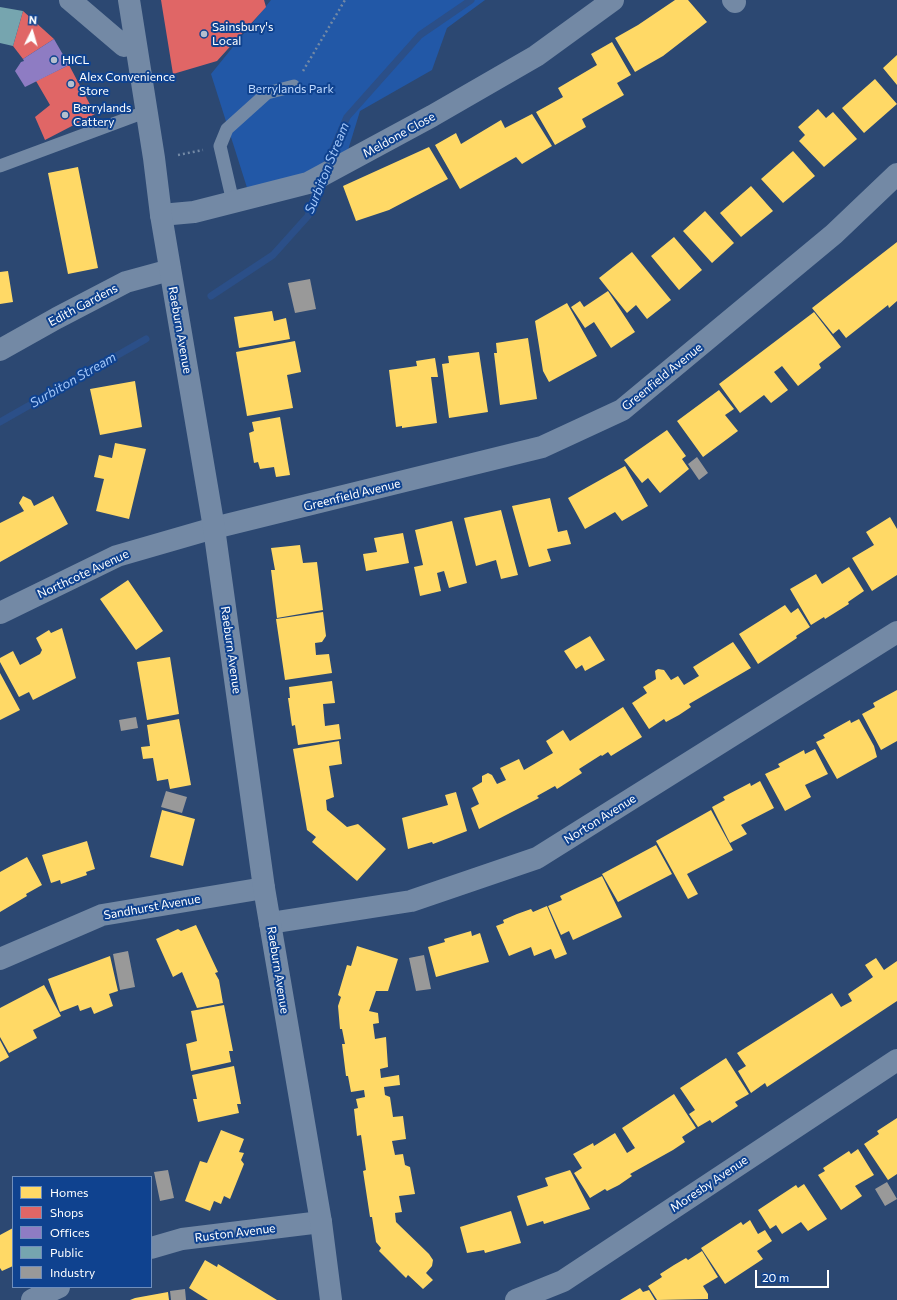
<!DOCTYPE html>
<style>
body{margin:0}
#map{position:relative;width:897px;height:1300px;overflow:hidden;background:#2c4872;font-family:Commissioner,sans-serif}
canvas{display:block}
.legend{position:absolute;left:12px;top:1176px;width:140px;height:112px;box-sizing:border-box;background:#0f428f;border:1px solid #6f8ebc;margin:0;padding:5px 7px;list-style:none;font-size:12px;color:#fff}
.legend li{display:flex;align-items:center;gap:8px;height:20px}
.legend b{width:20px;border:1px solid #6f8ebc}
.north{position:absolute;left:12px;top:12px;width:40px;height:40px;-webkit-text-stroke:3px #0f428f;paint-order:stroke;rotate:5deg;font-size:11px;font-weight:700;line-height:16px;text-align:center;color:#fff}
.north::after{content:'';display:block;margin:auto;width:14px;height:18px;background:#fff;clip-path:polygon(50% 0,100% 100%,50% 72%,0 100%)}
.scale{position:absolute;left:755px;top:1270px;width:74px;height:18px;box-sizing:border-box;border:2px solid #fff;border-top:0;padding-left:5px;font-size:12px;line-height:14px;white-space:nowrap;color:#fff;-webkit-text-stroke:3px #0f428f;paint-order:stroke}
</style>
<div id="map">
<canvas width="897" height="1300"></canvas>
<ul class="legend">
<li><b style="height:11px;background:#ffd966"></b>Homes</li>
<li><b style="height:11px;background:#e06666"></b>Shops</li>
<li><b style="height:11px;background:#8e7cc3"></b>Offices</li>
<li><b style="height:11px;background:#76a5af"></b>Public</li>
<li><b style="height:11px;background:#999"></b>Industry</li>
</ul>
<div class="north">N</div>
<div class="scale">20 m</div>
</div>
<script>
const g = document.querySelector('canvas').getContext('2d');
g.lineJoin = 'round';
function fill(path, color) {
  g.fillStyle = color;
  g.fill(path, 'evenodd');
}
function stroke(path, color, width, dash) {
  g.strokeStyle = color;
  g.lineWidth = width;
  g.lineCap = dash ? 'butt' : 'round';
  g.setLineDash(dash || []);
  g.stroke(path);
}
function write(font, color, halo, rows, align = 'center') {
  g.font = font + ' Commissioner,sans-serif';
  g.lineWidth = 4;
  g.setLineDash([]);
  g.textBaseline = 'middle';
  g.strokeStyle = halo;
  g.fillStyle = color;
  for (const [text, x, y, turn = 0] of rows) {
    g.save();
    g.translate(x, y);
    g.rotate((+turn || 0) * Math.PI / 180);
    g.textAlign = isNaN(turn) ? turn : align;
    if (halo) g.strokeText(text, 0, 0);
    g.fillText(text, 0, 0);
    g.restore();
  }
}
fill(new Path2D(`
 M271,0h214l-38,28 -15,42 -72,41 -15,49 -96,34 -38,-120z`), '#2258a7');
fill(new Path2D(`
 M675,0h13l19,22 -44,34 -28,16 -20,-34 23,-13z
 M612,42l19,33 -14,8 7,12 -42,24 4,8 -31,18 -19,-33 27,-15 -5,-9 39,-23 -6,-11z
 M897,55v30l-14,-17z
 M875,79l22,25 -33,29 -22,-25z
 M818,109l8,9 7,-6 24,27 -33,28 -25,-26 6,-6 -7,-8z
 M532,114l20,32 -30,18 -6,-7 -56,32 -25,-44 21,-12 5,11 40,-24 4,8z
 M429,147l19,32 -59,31 -33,11 -13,-35z
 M793,151l22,25 -32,27 -22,-24z
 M78,167l20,101 -30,6 -20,-101z
 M751,186l22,25 -32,26 -21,-24z
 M705,211l29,32 -22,20 -29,-32z
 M674,237l28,33 -23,20 -28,-34z
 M897,242v59l-8,7 -1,-3 -42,33 -7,-9 -6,5 -21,-26z
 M632,252l39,48 -24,19 -11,-14 -9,8 -28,-35z
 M8,271l5,31 -13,2v-32z
 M608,291l27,41 -24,16 -17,-26 -9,6 -14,-21 9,-6 4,6z
 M567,303l30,53 -48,26 -6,-11 -8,-50z
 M272,311l2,10 12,-3 4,21 -51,9 -5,-31z
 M814,312l27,35 -22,17 2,4 -23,18 -16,-20 -8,6 14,18 -17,13 -7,-8 -24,18 -21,-29z
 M528,338l9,61 -37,6 -6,-52h3l-1,-10z
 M295,341l6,31 -14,3 6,33 -46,8 -11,-64z
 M479,352l9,60 -39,6 -7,-54 7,-1 -1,-7z
 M435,358l3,19h-7l6,46 -35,5v-2l-6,1 -7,-57 28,-4 -1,-5z
 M135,381l7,46 -42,8 -10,-46z
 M719,390l15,19 -9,6 13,16 -35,26 -26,-36z
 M280,417l10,58 -14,2 -2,-10 -14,2 -2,-7 -4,1 -5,-30 5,-2 -2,-9z
 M667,430l19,26 -4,3 7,10 -29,24 -12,-15 -6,5 -18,-23z
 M115,443l31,6 -17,70 -33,-8 8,-32 -10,-2 5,-22 13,3z
 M625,466l23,40 -26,15 -7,-9 -30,17 -17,-31z
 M23,496l8,4 3,6 19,-10 15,28 -68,38v-39l24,-12 -5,-8z
 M550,498l8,34 9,-2 4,14 -24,5 4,12 -22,6 -17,-61z
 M501,510l17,65 -17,4 -5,-19 -20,6 -12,-48z
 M890,517l7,12v46l-25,16 -20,-33 22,-13 -8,-13z
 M452,521l15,62 -18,5 -5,-17 -7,2 4,18 -21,5 -6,-29 9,-2 -8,-35z
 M403,533l6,30 -43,8 -3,-17 14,-2 -3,-14z
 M300,545l3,18 14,-1 6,48 -46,8 -6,-48h4l-4,-22z
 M849,567l15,24 -16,11 1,2 -24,15 -1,-2 -13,8 -21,-36 26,-15 6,10z
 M128,580l35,51 -27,19 -36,-51z
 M785,605l6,8 7,-5 12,19 -14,9 1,2 -39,26 -19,-30z
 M323,612l3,24 -4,6 -7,1 1,12 13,-1 3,19 -47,7 -9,-61z
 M62,628l14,50 -43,22 -4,-8 -10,5 -19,-35v-4l13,-7 7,14 20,-11 2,-4 -6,-12 13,-8 2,3z
 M590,636l15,24 -20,11 -3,-6 -6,4 -12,-18z
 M733,642l18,26 -62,36 2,3 -12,8 -13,7 -2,-3 -15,10 -17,-26 15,-10 -4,-6 13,-8 -1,-8 3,-2 6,1 7,10 7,-4 6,9 15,-9 -6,-9z
 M170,657l9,57 -32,6 -10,-58z
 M0,673l20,37 -20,10z
 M332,681l3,22 -12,1 2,22 14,-2 2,15 -43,6 -3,-20 -3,1 -4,-28h2l-1,-11z
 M897,690v51l-16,9 -19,-36 13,-7 -2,-4z
 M623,707l19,30 -31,19 -3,-4 -6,4 -1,-1 -22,14 3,4 -25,16 -2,-3 -18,10 2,2 -60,31 -8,-21 8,-4 -7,-16 10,-6v-6l6,-3 4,2 5,9 9,-4 -6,-12 19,-9 5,11 29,-17 -7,-12 17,-11 7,11z
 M179,719l12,66 -21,4 -2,-10 -11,2 -4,-23 -10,1 -2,-12 9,-1 -3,-21z
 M859,719l15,27 3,11 -40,22 -21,-37 9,-4 -2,-3 27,-15 1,3z
 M339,741l3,23 -13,2 5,31 -8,3 1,10 20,17 11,-3 28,25 -29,32 -45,-39 4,-5 -9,-7 -14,-81z
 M815,749l13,25 -23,11 6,12 -26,14 -20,-37 15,-7 -2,-3 26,-14 1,4z
 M760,781l14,27 -33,17 6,9 -17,9 -18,-36 13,-7 -2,-3 27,-14 1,3z
 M456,792l11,39 -34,13 -1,-2 -24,7 -6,-31 46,-13 -3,-10z
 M162,810l33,9 -12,47 -33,-9z
 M711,810l22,40 -46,24 11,20 -10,5 -32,-58z
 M87,841l8,28 -9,3 1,3 -26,9 -1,-4 -9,3 -9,-28z
 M656,845l16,29 -54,28 -16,-28z
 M27,857l15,28 -16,9 1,2 -27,16v-40z
 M602,876l20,41 -49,23 -4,-9 -8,4 -13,-29 14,-6 -2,-4z
 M547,906l20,48 -12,5 -4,-10 -17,7 -3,-9 -22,9 -13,-30 8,-3 -1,-3 14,-6 14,-5 2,3z
 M196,925l22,47 -3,1 4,7 4,23 -26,5 -15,-36 -9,5 -17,-38 22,-10 3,2z
 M471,931l1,5 8,-3 9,29 -53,15 -8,-30 17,-5 -1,-3z
 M357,946l41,13 -10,32h-12l-7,20 9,2 1,10 -6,1 2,15 11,-2 2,30 -8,2 1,9 18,-3 1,10 -16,2 1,8 5,2 3,20 10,-1 3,23 -14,2 3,14 8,-1 2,11 5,2 5,27 -16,2 3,16 -7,1 1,9 33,32 4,6 -1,6 -6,7 7,7 -10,9 -15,-14 -2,3 -27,-27 2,-3 -5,-6 -4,-25h-2l-7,-46 3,-1 -5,-35 -4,1 -3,-27 4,-1 -2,-9 9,-2 -1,-7 -13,2 -3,-16h-2l-4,-32h3l-3,-15h-2l-2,-23 3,-9 -3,-2 9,-30 4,1z
 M110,956l8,35 -9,3 4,12 -19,8 -3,-7 -11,4 -2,-6 -18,7 -12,-33z
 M876,958l8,12 13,-9v40l-130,86 -2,-4 -14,10 -13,-22 8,-5 -9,-13 95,-60 9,14 11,-6 -4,-7 25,-17 -8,-12z
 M44,985l17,31 -28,14 4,8 -28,15 -9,-16v-29z
 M224,1005l9,46h-4l2,11 -40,9 -5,-27 11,-3 -6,-30z
 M0,1040l9,17 -9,5z
 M726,1058l23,36 -14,8 3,4 -26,17 -2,-3 -12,7 -9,-13 6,-4 -15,-22z
 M234,1066l7,38h-4l2,9 -41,9 -5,-23h4l-5,-24z
 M674,1094l22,34 -14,9 3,5 -12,8 -43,24 2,2 -13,9 -12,6 -2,-2 -15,9 -16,-25 8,-5 -9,-14 20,-11 1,3 21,-13 12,20 8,-5 -13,-20z
 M897,1118v56l-9,6 -24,-36 15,-10 -2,-3z
 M221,1130l23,9 -5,13 5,1 -3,7 3,4 -14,35 -6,-3 -3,8 -7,-3 -4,10 -25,-10 15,-40 7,2z
 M858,1149l16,26 -19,11 7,10 -21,14 -23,-35 7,-4 -2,-3 26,-17 2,3z
 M570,1170l20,39 -46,15 -1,-3 -16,5 -10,-30 31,-10 -3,-8z
 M804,1184l23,35 -19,12 -7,-9 -19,12 -6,-9 -6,4 -12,-19 38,-25 2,3z
 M511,1211l10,32 -36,10 -1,-3 -17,3 -7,-26z
 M750,1220l8,14 7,-4 7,11 -15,10 6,8 -38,25 -24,-36 40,-26 2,3z
 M13,1228v38l-11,5 -2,-3v-33z
 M702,1251l16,26 -15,9 5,8v5l-51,1 -9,-14 14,-9 -2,-3 14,-9 12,-7 2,2z
 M205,1260l12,7 1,-3 59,36h-69l-19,-12z
 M640,1288l3,4 6,-2 6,10h-35z
 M168,1292l1,8h-39l5,-2z`), '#ffd966');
fill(new Path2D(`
 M161,0h103l2,7 -49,54 -44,13z
 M23,11l31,28 -31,20 -10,-13z
 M69,65l26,49 -50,26 -10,-23 15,-12 -14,-24z`), '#e06666');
fill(new Path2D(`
 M54,39l15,26 -44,22 -10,-16 6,-9 3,-1 -1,-2z`), '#8e7cc3');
fill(new Path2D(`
 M0,7l23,4 -10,35 -13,-3z`), '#76a5af');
fill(new Path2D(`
 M310,279l6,30 -21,4 -7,-30z
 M697,457l11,16 -9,7 -11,-16z
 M136,717l2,11 -17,3 -2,-11z
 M166,791l21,6 -5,16 -21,-6z
 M128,951l7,36 -15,3 -7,-36z
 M424,955l7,34 -15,2 -7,-33z
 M168,1170l6,28 -14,3 -6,-29z
 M887,1182l10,17 -12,7 -10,-17z
 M185,1289l1,11h-15l-1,-9z`), '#999');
stroke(new Path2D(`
 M325,168l22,-51 73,-82 51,-35
 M211,296l62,-41 35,-39 10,-33
 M0,422l146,-83`), '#2b4f88', 7);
stroke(new Path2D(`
 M303,71l42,-71
 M178,155l25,-5`), '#7389a5', 2.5, [2, 3]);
stroke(new Path2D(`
 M0,166l145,-54
 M233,202l-13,-56 7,-17 40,-36 27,-7`), '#7389a5', 13);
stroke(new Path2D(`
 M733,0l2,2
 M161,215l33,-3 114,-29 124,-67 104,-60 77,-56
 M0,350l57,-32 69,-36 44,-12
 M0,613l117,-57 97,-28 328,-81 80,-37 212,-176 63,-60
 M270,923l141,-22 126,-43 360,-226
 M0,959l102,-44 162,-27
 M151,1248l31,-9 139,-17
 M32,1300l27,-13
 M516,1300l47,-19 334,-221`), '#7389a5', 22);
stroke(new Path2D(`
 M70,0l54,46 11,-4
 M129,0l25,158 7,57 53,313 50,360 57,334 10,78`), '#7389a5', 22);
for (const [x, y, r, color] of [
 [204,34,4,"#b5bfce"],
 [54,60,4,"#b5bfce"],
 [71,84,4,"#b5bfce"],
 [65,115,4,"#b5bfce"]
]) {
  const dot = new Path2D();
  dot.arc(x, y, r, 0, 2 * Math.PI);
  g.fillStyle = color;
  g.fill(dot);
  stroke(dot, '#0f428f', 1.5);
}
write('12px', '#fff', '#0f428f', [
 ["Sainsbury's",212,27],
 ["Local",212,41],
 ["HICL",62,60],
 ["Alex Convenience",79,77],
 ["Store",79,91],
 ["Berrylands",73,108],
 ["Cattery",73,122]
], 'left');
write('12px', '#bfd9fe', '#0f428f', [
 ["Berrylands Park",291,89]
]);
write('12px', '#fff', '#0f428f', [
 ["Meldone Close",399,135,-29],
 ["Edith Gardens",83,305,-28],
 ["Raeburn Avenue",180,330,80],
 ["Greenfield Avenue",662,377,-39],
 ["Greenfield Avenue",352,495,-14],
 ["Northcote Avenue",83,574,-25],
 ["Raeburn Avenue",231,650,82],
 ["Norton Avenue",600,819,-32],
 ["Sandhurst Avenue",152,907,-10],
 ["Raeburn Avenue",278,970,81],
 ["Moresby Avenue",709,1184,-34],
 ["Ruston Avenue",235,1233,-7]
]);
write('italic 13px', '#a4c8fa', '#0f428f', [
 ["Surbiton Stream",327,168,-68],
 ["Surbiton Stream",73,380,-30]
]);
</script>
